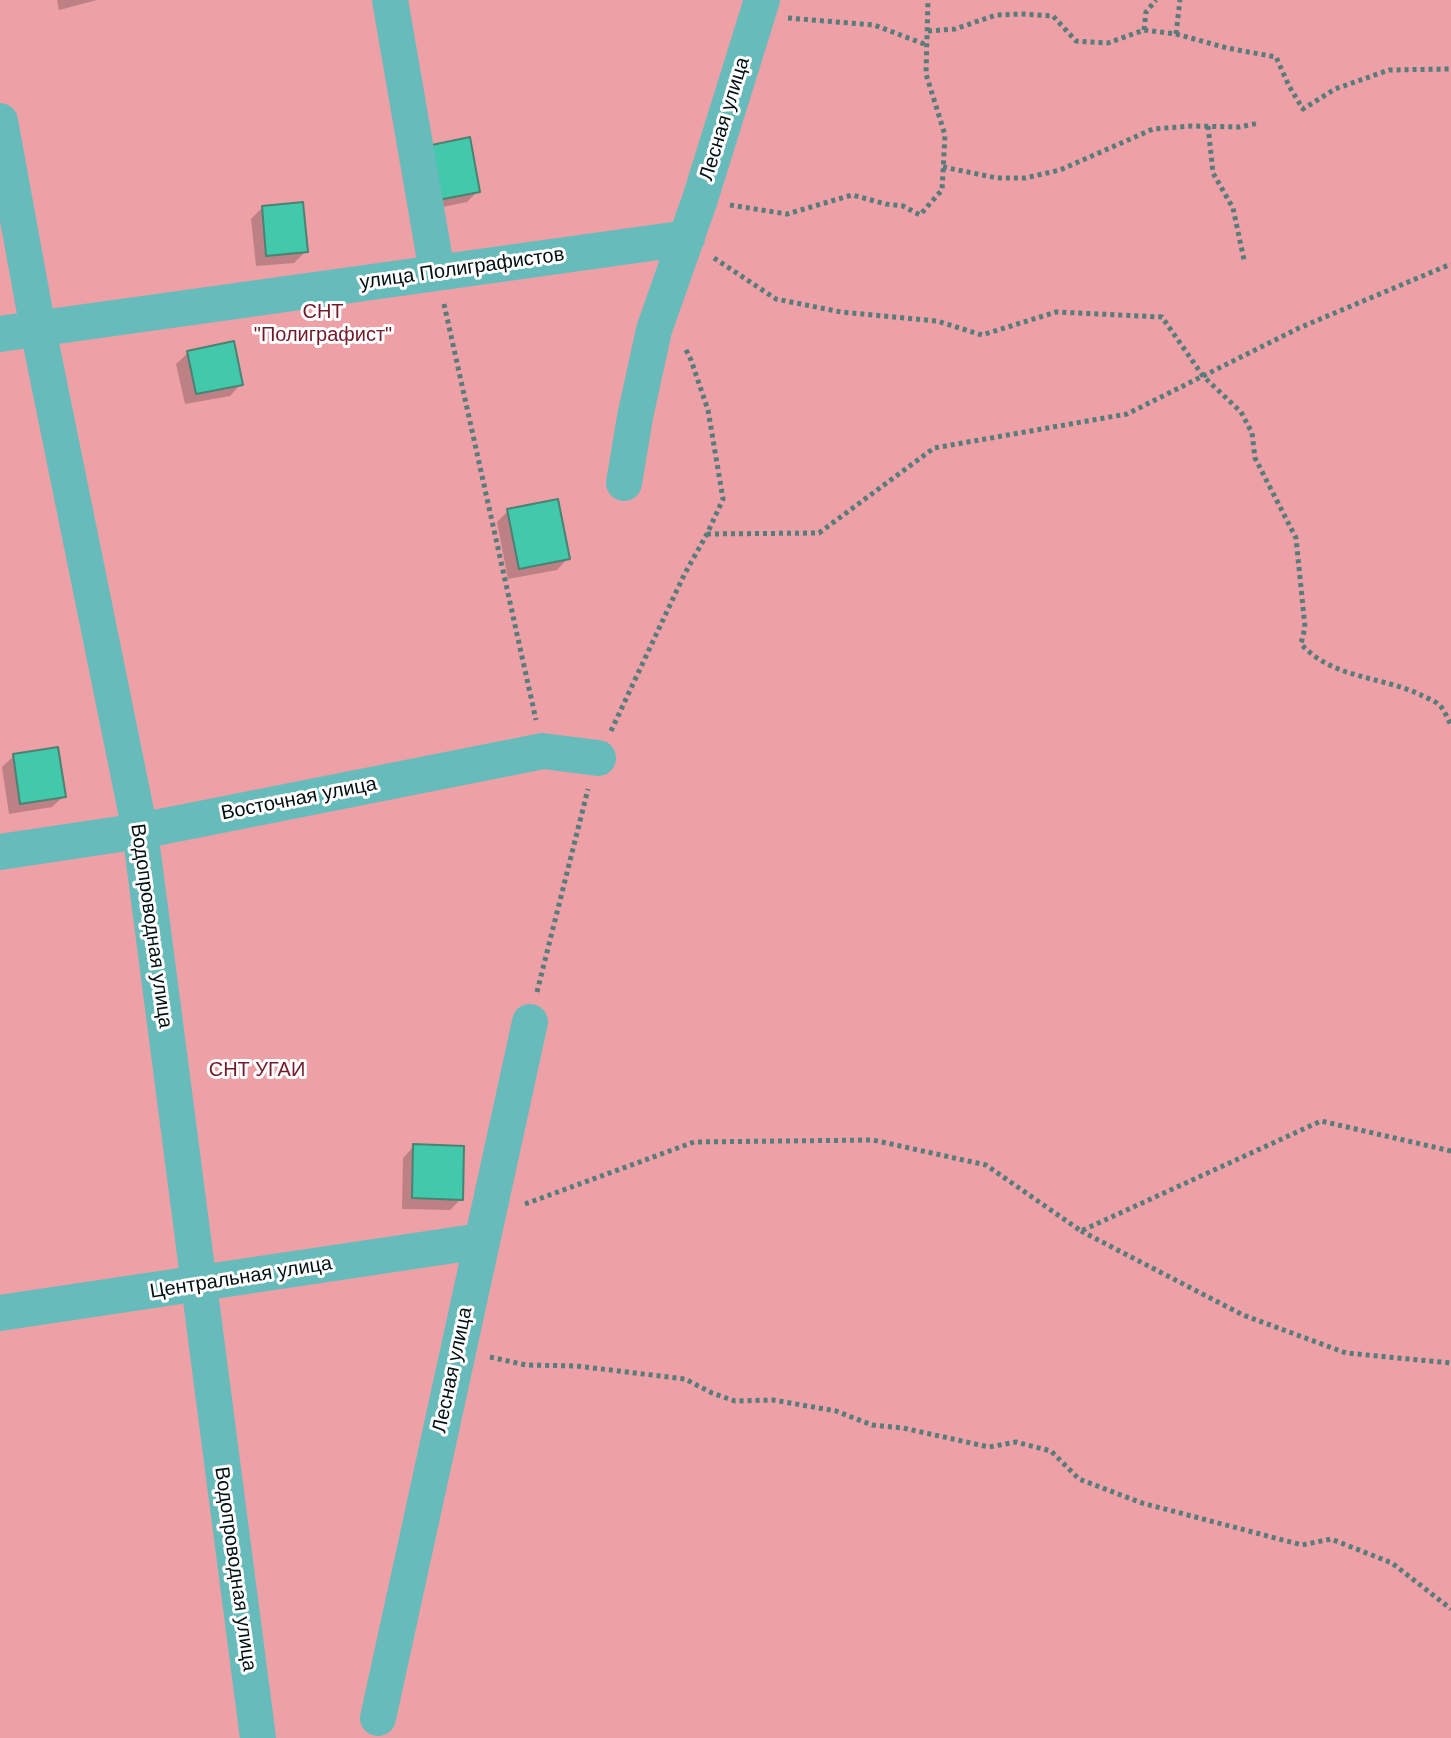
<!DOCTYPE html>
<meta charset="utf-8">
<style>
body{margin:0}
canvas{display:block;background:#b9f9f8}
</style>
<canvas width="1451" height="1738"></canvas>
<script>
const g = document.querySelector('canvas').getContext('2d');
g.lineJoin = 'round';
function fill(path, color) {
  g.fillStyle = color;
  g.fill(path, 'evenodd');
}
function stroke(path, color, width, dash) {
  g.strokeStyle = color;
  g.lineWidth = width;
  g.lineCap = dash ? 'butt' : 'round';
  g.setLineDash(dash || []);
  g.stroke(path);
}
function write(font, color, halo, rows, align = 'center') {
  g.font = font + ' Arial,sans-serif';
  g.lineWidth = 6;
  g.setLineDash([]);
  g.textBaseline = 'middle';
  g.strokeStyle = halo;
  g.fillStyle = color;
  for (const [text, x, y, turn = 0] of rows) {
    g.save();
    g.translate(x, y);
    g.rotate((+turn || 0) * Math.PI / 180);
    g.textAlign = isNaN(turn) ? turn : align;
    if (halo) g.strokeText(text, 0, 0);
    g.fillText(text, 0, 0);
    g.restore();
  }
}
fill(new Path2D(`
 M0,0h1451v1738h-1451z`), '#eda0a5');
fill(new Path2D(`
 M57,0h40l-38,10z
 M412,160l66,31 -11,11 -44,9z
 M262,208l44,43 -12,12 -38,3 -5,-47z
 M188,353l53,31 -11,12 -45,8 -9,-40z
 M508,511l60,47 -11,12 -49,9 -11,-57z
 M14,756l50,40 -12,11 -43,7 -7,-47z
 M414,1146l47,53 -11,11 -48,-1 1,-51z`), '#0003');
const building = new Path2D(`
 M470,137l10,55 -47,9 -11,-54z
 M303,202l5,50 -42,4 -4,-50z
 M234,341l9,44 -47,9 -9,-43z
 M558,499l12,60 -51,10 -12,-60z
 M58,747l8,50 -46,7 -7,-50z
 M413,1144l51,2 -1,54 -51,-2z`);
fill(building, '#42c8ab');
stroke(building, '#4a8273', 2);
stroke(new Path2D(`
 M788,18l86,7 53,20
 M1144,30l2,-18 10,-12
 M928,31l27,-2 41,-14 26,-1 31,2 23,25 32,2 36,-13 32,4 51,14 49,9 13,29 14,23 32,-20 54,-19 62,-1
 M1176,34l4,-34
 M1208,126l5,47 20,35 11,52
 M943,167l54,11h28l35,-8 93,-41 39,-3 47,1 20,-4
 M730,205l57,9 65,-19 34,9 17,2 17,9 22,-25 3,-55 -19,-61 2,-74
 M714,258l62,41 65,13 96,9 45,14 74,-23 106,5 41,59 38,36 11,21 3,25 41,80 9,89 -4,17c32,35 80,32 120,51 5,3 13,5 17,9 6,4 9,14 13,21
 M444,304l92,416
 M707,534l112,-1 115,-85 193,-34 172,-86 152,-64
 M611,731l73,-156 23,-41 16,-35 -15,-89 -17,-50 -6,-12
 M537,992l51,-203
 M525,1204l169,-62 179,-2 113,25 95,66 240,-110 130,30
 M1081,1231l162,84 103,38 105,10
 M490,1357l36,8 51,1 108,13 27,14 23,8 38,-1 63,11 36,14 31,3 86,19 27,-5 35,9 28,28 63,24 160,42 29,-6 61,24 59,46`), '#567c7c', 5, [4, 4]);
stroke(new Path2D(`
 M390,0l47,272
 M0,121l38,208 102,502 118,907
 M0,334l687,-96
 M624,483l11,-66 19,-87 46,-131 62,-199
 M0,852l140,-21 403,-80 55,7
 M0,1313l481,-72
 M378,1718l152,-696`), '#67bcbb', 36);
write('20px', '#011', '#fff', [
 ["Лесная улица",725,119,-73],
 ["улица Полиграфистов",462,269,-8],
 ["Восточная улица",299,799,-11],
 ["Водопроводная улица",151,926,82],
 ["Центральная улица",241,1278,-9],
 ["Лесная улица",453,1370,-78],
 ["Водопроводная улица",235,1569,82]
]);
write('20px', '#731a2a', '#fff', [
 ["СНТ",323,312],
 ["\"Полиграфист\"",323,335],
 ["СНТ УГАИ",257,1070]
]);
</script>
